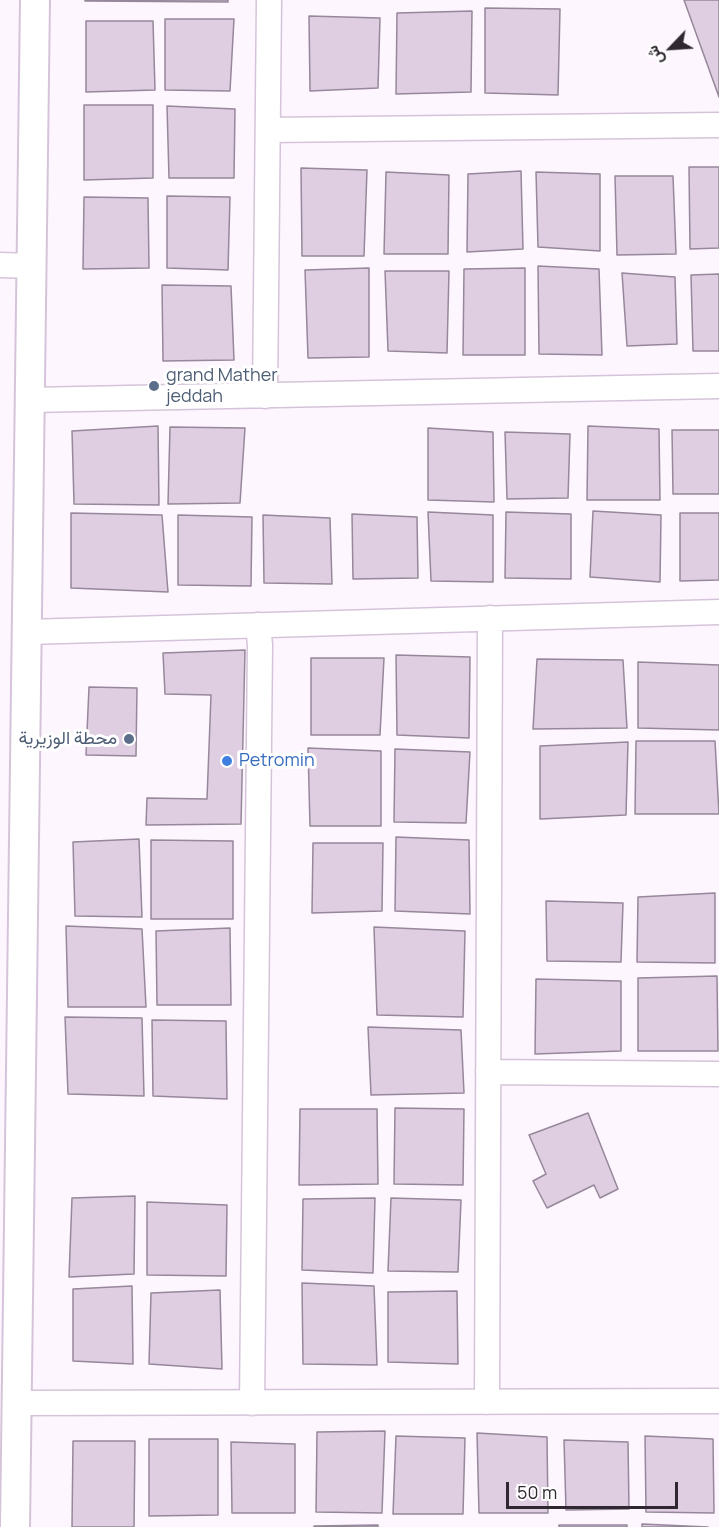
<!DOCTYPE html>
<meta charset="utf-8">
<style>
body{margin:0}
#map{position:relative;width:719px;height:1527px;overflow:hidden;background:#fdf6ff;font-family:Manrope,Vazirmatn,sans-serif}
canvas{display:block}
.north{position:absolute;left:641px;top:18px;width:60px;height:60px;-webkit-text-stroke:4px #fff;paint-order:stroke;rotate:245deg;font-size:16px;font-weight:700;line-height:24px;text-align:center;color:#2f2830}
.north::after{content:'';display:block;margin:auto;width:21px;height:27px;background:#2f2830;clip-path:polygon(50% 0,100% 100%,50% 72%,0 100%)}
.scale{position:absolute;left:506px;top:1482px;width:172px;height:27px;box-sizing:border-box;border:3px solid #2f2830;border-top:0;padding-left:8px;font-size:18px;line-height:21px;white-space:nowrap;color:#2f2830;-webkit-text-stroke:4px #fff;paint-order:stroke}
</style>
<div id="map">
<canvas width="719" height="1527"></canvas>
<div class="north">ش</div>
<div class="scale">50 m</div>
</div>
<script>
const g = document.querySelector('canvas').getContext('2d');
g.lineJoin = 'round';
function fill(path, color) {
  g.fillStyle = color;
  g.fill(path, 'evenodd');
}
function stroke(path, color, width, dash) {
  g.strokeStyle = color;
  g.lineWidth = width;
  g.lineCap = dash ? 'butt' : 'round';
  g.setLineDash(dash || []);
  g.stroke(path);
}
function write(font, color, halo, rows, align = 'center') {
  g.font = font + ' Manrope,Vazirmatn,sans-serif';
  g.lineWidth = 6;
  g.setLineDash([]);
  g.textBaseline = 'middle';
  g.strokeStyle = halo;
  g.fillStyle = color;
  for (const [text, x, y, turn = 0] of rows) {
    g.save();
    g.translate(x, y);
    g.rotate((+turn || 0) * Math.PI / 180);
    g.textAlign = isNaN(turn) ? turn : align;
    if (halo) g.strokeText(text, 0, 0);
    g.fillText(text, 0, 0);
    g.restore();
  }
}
const building = new Path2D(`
 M85,0h143v2l-143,-1z
 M684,0h35v97z
 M485,8l75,1 -2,86 -73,-2z
 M472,11l-1,81 -75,2 1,-81z
 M309,16l71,2 -2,70 -68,3z
 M165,19h69l-4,72 -65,-1z
 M86,21h67l2,69 -69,2z
 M84,105h69v73l-69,2z
 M167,106l68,3 -1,69h-65z
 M689,167h30v81l-29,1z
 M301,168l66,2 -3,86h-62z
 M521,171l2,78 -56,3 1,-78z
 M386,172l63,3 -1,79h-64z
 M536,172l64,2v77l-62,-4z
 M615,176h58l3,78 -59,1z
 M167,196l63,1 -2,73 -61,-2z
 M84,197l64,1 1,70 -66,1z
 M538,266l61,3 3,86 -63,-1z
 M369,268v89l-61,1 -3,-88z
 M525,268v87h-62l1,-86z
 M385,271h64l-2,82 -59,-2z
 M622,273l53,4 2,67 -50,2z
 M719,274v77h-26l-2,-76z
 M162,285l69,1 3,74 -71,1z
 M158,426l1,79 -85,-1 -2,-73z
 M588,426l71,3 1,71h-73z
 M170,427l75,1 -5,75 -72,1z
 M428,428l65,4 1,70 -66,-2z
 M672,430h47v64h-46z
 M505,432l65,2 -2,64 -61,1z
 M593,511l68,4 -1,67 -70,-5z
 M428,512l65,3v67l-62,-1z
 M506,512l65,2v65l-66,-1z
 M71,513l91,2 6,77 -97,-4z
 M680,513h39v67l-39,1z
 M352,514l65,3 1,61 -65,1z
 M178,515l74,2 -1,69 -73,-1z
 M263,515l67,3 2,66 -68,-1z
 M245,650l-4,174 -95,1 1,-27 60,1 4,-104 -46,-1 -2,-41z
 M396,655l74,2 -1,81 -72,-3z
 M311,658h73l-4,77h-69z
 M537,659l86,1 4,68 -94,1z
 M638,662l81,3v65l-81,-2z
 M89,687l48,1 -1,68 -50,-1z
 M636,741h79l4,73h-84z
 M628,742l-2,73 -86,4v-73z
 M308,748l73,3v75h-71z
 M395,749l75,3 -4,71 -72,-1z
 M396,837l73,3 1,74 -75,-3z
 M139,839l3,78 -67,-1 -2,-74z
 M151,840l82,1v78h-82z
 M313,843h70l-1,68 -70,2z
 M715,893v70l-78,-1 1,-65z
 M546,901l77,2 -2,59 -74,-1z
 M66,926l76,3 4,78h-78z
 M374,927l91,4 -2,86 -86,-2z
 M230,928l1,77h-74l-1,-74z
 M717,976l1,75h-80v-73z
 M536,979l85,2v70l-86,3z
 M65,1017l77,1 2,78 -76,-2z
 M152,1020l74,1 1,78 -74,-3z
 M368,1027l93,3 3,63 -93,2z
 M395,1108l69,1 -1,76 -69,-1z
 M300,1109h77l1,75 -79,1z
 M588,1113l30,76 -18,9 -6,-13 -47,23 -14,-27 13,-7 -17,-39z
 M135,1196l-1,78 -65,3 3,-79z
 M375,1198l-2,75 -71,-3 1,-71z
 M391,1198l70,2 -3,72 -70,-1z
 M147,1202l80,3 -1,71 -79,-1z
 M302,1283l72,3 3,79 -74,-1z
 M132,1286l1,78 -60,-3v-72z
 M220,1290l2,79 -73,-5 2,-71z
 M457,1291l1,73 -70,-2v-70z
 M385,1431l-3,82 -66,-1 1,-80z
 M477,1433l70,4 1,76h-69z
 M396,1436l69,2 -2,76h-70z
 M645,1436l68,3 1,74 -68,-1z
 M149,1439h69v76l-69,1z
 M564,1440l64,2 1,67 -63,1z
 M73,1441h62l-1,86h-62z
 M231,1442l64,2v69h-63z
 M642,1524l66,3h-66z
 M378,1525v2h-64v-1z
 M559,1525h68v2h-68z`);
fill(building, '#dfcde2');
stroke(building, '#97879a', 1.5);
const minor = new Path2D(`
 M268,130l451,-5
 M0,265l32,1
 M265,396l4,-396
 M30,400l689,-14
 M27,632l692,-20
 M488,1072l231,2
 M487,1402l3,-784
 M17,1403l702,-2
 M252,1403l8,-758 -2,-20`);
const tertiary = new Path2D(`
 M15,1527l20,-1527`);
stroke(minor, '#d5c4d9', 27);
stroke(tertiary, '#d5c4d9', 32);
stroke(minor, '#fff', 24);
stroke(tertiary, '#fff', 28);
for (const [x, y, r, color] of [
 [154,386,6,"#5c6f8a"],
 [129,739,6,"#5c6f8a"],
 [227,761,6,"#3f7fe0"]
]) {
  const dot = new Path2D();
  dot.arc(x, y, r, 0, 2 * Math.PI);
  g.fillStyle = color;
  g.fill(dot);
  stroke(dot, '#fff', 2);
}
write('18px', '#4e5e75', '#fff', [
 ["grand Mather",166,376],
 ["jeddah",166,397],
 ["محطة الوزيرية",117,739,"right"]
], 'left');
write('18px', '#366cbe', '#fff', [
 ["Petromin",239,761]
], 'left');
</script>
